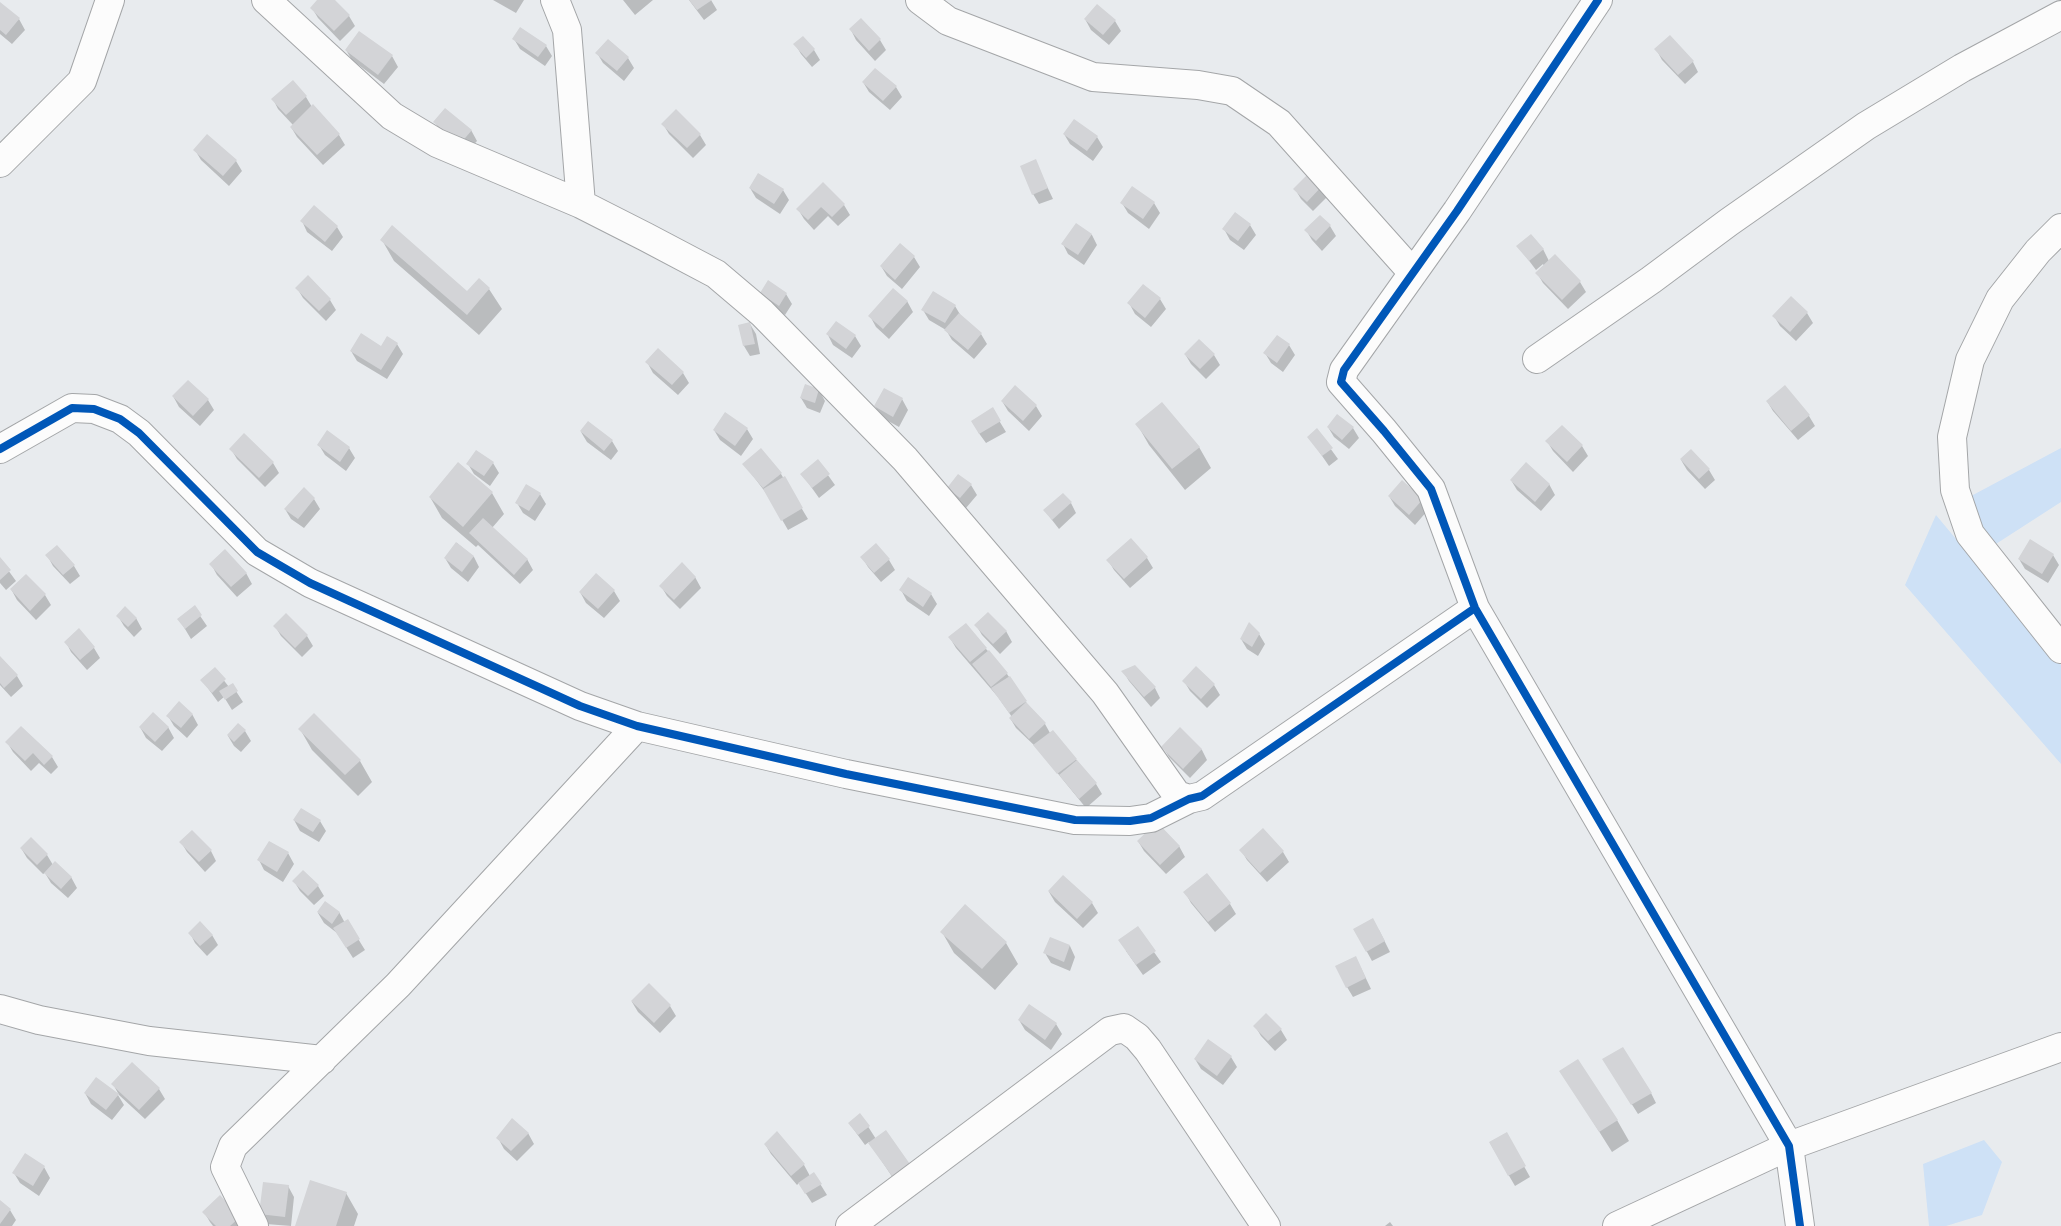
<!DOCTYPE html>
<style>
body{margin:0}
canvas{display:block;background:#e8ebee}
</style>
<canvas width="2061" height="1226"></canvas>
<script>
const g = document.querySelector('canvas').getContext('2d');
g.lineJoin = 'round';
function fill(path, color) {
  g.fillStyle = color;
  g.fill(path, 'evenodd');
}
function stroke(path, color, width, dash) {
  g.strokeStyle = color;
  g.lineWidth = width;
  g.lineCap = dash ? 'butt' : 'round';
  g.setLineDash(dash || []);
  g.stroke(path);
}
fill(new Path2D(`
 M2061,448v54l-76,49 -27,-48z
 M1936,515l125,150v99l-156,-179z
 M1984,1140l18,22 -20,53 -36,11h-17l-6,-62z`), '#cee1f6');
fill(new Path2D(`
 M319,0h14l16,16 6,10 -15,15 -22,-23 -6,-10z
 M493,0h31l-8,13z
 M623,0h30l-18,15z
 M689,0h22l6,10 -13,10z
 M0,4l19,15 6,11 -13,14 -12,-10z
 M1085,19l30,2 6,10 -12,14 -18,-15z
 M861,20l19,20 6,10 -11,11 -19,-21 -5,-10z
 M514,39l32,7 6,10 -7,10 -25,-17z
 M608,41l20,17 6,10 -10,13 -21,-18 -6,-10z
 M795,44l19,6 6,10 -8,7 -11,-13z
 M1656,49l37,13 5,10 -13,12 -23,-24z
 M346,50l46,6 6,11 -14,17 -32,-24z
 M293,82l13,15 6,10 27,28 6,10 -22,20 -26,-28 -6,-10 2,-2 -15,-16 -5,-10z
 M863,82l33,5 6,10 -12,13 -21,-18z
 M435,122l36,8 6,11 -11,12 -25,-21z
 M663,124l37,11 6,10 -13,13 -24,-24z
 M1064,134l33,3 6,10 -10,14 -23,-17z
 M207,136l29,25 6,10 -13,15 -28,-26 -6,-10z
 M1035,161l18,38 -14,5 -6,-10z
 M1310,173l19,22 -16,16 -12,-12 -6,-10z
 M750,188l33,2 6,10 -9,14 -24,-16z
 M1122,203h32l6,10 -11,16 -21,-16z
 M844,205l6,10 -12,11 -10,-10 -14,14 -10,-11 -6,-10z
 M1320,217l10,9 6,10 -14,15 -10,-11 -6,-10z
 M302,221l35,6 6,10 -11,14 -25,-19z
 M1076,225l16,10 5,10 -13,20 -16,-11 -5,-10z
 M1250,225l6,10 -12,15 -14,-10 -6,-11z
 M382,240l85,53 22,-4 13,20 -23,26 -85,-74z
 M900,244l14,13 6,10 -18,22 -15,-13 -6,-10z
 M1518,246l25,3 6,12 31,21 6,10 -18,17 -25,-26 -6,-10 7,-7 -1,-2 -7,6z
 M308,277l22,23 6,10 -10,11 -23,-23 -6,-10z
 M761,293l25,1 6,10 -7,11 -18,-12z
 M1160,299l6,10 -15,18 -16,-13 -6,-11z
 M907,301l6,11 -24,27 -13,-12 -6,-11z
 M955,306l6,10 20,18 6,10 -13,15 -22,-19 -6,-10 -17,-10 -6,-10z
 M1807,313l6,10 -17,18 -16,-15 -6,-10z
 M750,324l6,10 4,20 -10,2 -6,-10z
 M828,335l27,1 6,10 -9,12 -19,-13z
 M397,344l6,10 -16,25 -30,-18 -6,-10z
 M1289,345l6,10 -12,17 -12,-9 -6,-10z
 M1185,354l29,1 6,10 -14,14 -15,-15z
 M647,362l36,11 6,10 -11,12 -25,-22z
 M1015,387l21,19 6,10 -13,15 -21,-20 -6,-10z
 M1784,387l25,29 6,10 -17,14 -25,-29 -6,-10z
 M819,390l6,11 -5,12 -13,-5 -6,-10z
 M173,396l35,4 6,10 -14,16 -21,-19z
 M902,399l6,11 -9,17 -18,-10 -6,-11z
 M992,409l14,23 -20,11 -8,-11z
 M1137,424l62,23 12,21 -26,22 -36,-45z
 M1328,427l25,1 6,10 -10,11 -15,-12z
 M1562,427l20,19 6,10 -15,16 -20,-21 -6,-10z
 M747,429l6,10 -12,17 -21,-16 -6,-10z
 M1317,430l21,29 -9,7 -20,-29z
 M581,432l31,9 6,10 -7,9 -24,-18z
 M244,435l29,28 6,10 -14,14 -28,-28 -6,-10z
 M319,445l30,3 6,10 -9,13 -21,-16z
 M1681,460l28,10 6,10 -10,9 -18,-19z
 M818,461l17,24 -16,13 -17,-24z
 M493,463l6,10 -9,13 -16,-12 -6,-10z
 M744,464l37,10 27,45 -20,11 -19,-33z
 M1511,480l38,4 6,11 -14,16 -24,-21z
 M971,485l6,10 -11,13 -12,-10 -6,-10z
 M492,493l12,21 -12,14 35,31 6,11 -13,14 -42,-39 -2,2 -34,-29 -12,-21z
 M540,494l6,10 -11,17 -12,-8 -6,-10z
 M1389,496l33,3 6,11 -13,15 -20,-19z
 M314,499l6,10 -16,19 -13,-9 -6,-10z
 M1071,503l5,10 -17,16 -14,-18z
 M1131,540l16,18 6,10 -23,20 -16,-18 -6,-10z
 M457,543l17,14 5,10 -11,15 -17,-14 -6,-10z
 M876,545l13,15 6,10 -14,12 -13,-15 -6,-10z
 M47,555l27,11 6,10 -10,8 -17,-18z
 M2053,555l6,10 -11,18 -23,-14 -6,-10z
 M0,559l16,22 -10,9 -6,-7z
 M211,564l35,9 6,11 -15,13 -20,-22z
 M695,577l6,11 -21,21 -13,-13 -6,-10z
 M11,589l34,6 6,10 -15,15 -19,-20z
 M901,590l30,4 6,10 -8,12 -22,-15z
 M614,591l6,10 -16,17 -18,-15 -6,-11z
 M194,607l13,19 -16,13 -12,-20z
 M286,615l21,21 6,10 -11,11 -21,-21 -6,-10z
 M118,616l18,2 6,11 -8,8 -10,-11z
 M976,625l30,6 6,11 -12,12 -18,-19z
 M78,630l16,18 6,10 -13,12 -16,-18 -5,-10z
 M1259,634l6,10 -7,12 -11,-7 -6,-10z
 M950,638l36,11 3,3 18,22 23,34 15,16 5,9 3,-2 43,53 6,10 -16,14 -49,-60 -21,-20 -6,-10 2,-1 -14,-20 -42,-49z
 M1,658l16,18 6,10 -12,11 -11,-12z
 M215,669l14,18 3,-2 11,17 -11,8 -8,-13 -6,5 -16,-22z
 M1123,671l32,17 5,10 -9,9 -22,-26z
 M1184,681l30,4 6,10 -13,13 -17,-17z
 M192,714l6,11 -11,13 -13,-12 -6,-10z
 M140,727h28l6,11 -12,13 -16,-13z
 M1180,728l22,22 5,10 -17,18 -21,-21 -6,-10z
 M300,729l60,32 12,21 -14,14 -46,-46z
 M245,731l6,10 -10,11 -7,-6 -6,-10z
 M7,742l45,15 6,10 -7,7 -12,-11 -8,8 -18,-19z
 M294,820l26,1 6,10 -7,11 -19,-11z
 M31,838l16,17 6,10 18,12 6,11 -9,10 -17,-15 -6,-10 -2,1 -16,-16 -6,-10z
 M1138,841l41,5 6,11 -19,17 -22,-23z
 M181,842l30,9 5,10 -11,11 -18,-20z
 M270,842l18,11 6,11 -11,18 -19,-12 -5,-10z
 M1241,850l42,2 6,10 -22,20 -20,-22z
 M1207,875l23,29 6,10 -21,18 -24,-29 -6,-11z
 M294,881l24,5 6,10 -10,9 -14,-14z
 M1049,892l43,11 6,10 -15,15 -28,-26z
 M339,912l6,11 2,-2 18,29 -12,8 -16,-25 -13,-10 -6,-10z
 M1137,928l24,34 -18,13 -17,-24z
 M1355,930h24l11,22 -18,9z
 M942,932l64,11 12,21 -23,26 -41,-37z
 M190,933l22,2 6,10 -11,11 -12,-13z
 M1050,939l20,7 5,11 -5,14 -19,-8 -6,-10z
 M1361,968l10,21 -18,8 -6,-10z
 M649,984l21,22 6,10 -16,17 -22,-21 -6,-10z
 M1019,1020l37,4 6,10 -11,16 -26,-20z
 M1255,1026l26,4 6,10 -12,11 -14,-15z
 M1231,1057l6,10 -14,18 -22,-16 -6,-10z
 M1610,1070l41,23 5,10 -18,11z
 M1561,1071l56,49 12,21 -17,11z
 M113,1084l46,5 6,10 -20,20 -26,-24z
 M85,1093l33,2 6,10 -12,15 -21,-16z
 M860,1114l16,25 25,51 -32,-48 -4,3 -16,-22z
 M528,1133l6,11 -17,17 -13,-12 -6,-11z
 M1506,1134l24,43 -15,9 -25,-43z
 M765,1144l39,21 6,11 4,-2 13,21 -15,8 -13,-20 -2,2 -26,-31z
 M44,1167l6,11 -11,18 -19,-13 -6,-10z
 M288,1186l6,11 -3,29 -25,-2 -5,-10z
 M346,1193l12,21 -4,12h-58z
 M220,1197l24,29h-31l-3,-4 -6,-10z
 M0,1202l10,8 6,10 -4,6h-12z
 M1390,1222l3,4h-8z`), '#0003');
fill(new Path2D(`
 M317,0h18l15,15 -16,16 -24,-23z
 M689,0h23l-15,10z
 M0,2l20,16 -14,17 -6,-5z
 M1097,4l19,16 -13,15 -19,-16z
 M861,18l20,21 -12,12 -20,-22z
 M520,27l27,18 -9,12 -26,-18z
 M359,31l34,24 -15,20 -33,-25z
 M1670,35l24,26 -16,14 -24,-26z
 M803,36l12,13 -9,9 -13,-14z
 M608,39l21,18 -12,14 -22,-18z
 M875,68l22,18 -14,15 -21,-19z
 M293,80l14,16 -21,19 -15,-16z
 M313,104l27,30 -23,21 -27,-28z
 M445,108l27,22 -12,14 -27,-22z
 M676,109l25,25 -14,14 -26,-24z
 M1074,119l24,17 -11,15 -24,-17z
 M207,134l30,26 -14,16 -30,-26z
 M1036,159l12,29 -16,7 -12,-29z
 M1310,172l14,12 -17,18 -14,-13z
 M758,173l26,16 -10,15 -25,-16z
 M823,182l22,22 -13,13 -11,-10 -13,13 -12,-11z
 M1132,186l23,16 -12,17 -23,-16z
 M314,205l24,21 -13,16 -25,-21z
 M1235,212l16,12 -13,17 -16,-12z
 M1320,215l11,10 -15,16 -12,-11z
 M1076,223l16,11 -14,21 -17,-11z
 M392,225l75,66 12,-13 11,10 -23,27 -87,-75z
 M1531,234l13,15 -15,12 -13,-15z
 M900,243l15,13 -20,24 -15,-14z
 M1555,254l26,27 -19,19 -27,-27z
 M308,275l23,24 -12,12 -24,-23z
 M768,280l19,13 -8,13 -19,-13z
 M1143,284l18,14 -16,20 -18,-15z
 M893,288l15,13 -25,28 -15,-13z
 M933,291l23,14 -11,18 -24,-13z
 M1791,296l17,16 -18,20 -18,-16z
 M959,313l23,20 -14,17 -24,-20z
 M836,321l20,14 -10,14 -20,-15z
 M750,322l5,22 -12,2 -5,-21z
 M361,333l20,13 6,-10 11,7 -17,27 -31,-19z
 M1277,335l13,9 -13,19 -14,-10z
 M1199,339l16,15 -15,15 -16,-15z
 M658,348l26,24 -12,13 -27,-23z
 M188,380l21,19 -16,17 -21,-20z
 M805,384l14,5 -4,14 -15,-5z
 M1015,385l22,20 -14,16 -22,-20z
 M1785,385l25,30 -19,16 -25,-30z
 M884,388l19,10 -10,19 -19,-11z
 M1162,402l38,45 -28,22 -37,-45z
 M993,407l8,14 -22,13 -8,-13z
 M725,412l23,16 -13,18 -22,-16z
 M1337,414l17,13 -12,13 -15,-13z
 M588,421l25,19 -9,11 -24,-20z
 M1562,425l21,20 -16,17 -22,-21z
 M1317,428l16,20 -11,8 -15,-19z
 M327,430l23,17 -10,15 -23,-17z
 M244,433l30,29 -15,16 -30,-29z
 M761,448l21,25 -19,15 -21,-24z
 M1691,449l19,20 -11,10 -19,-20z
 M476,450l18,12 -10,14 -18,-12z
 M818,459l12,15 -18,14 -12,-14z
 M458,462l35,30 -30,35 -34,-30z
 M1526,462l24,22 -15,18 -25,-22z
 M958,474l14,10 -12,14 -13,-10z
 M785,476l18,32 -22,13 -18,-32z
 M1402,480l21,19 -14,16 -21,-19z
 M526,484l15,9 -12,18 -14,-8z
 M304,487l11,11 -17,21 -14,-10z
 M1063,493l9,9 -20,18 -9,-10z
 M483,518l45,41 -14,16 -45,-42z
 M1131,538l17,19 -24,22 -18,-19z
 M2030,539l24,15 -12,20 -24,-15z
 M456,542l18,14 -12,16 -18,-14z
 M876,543l14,16 -16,14 -14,-16z
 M57,545l18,20 -12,10 -18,-20z
 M225,549l22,24 -16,14 -22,-23z
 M0,557l11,13 -11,10z
 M682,562l14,15 -22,23 -15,-14z
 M596,573l19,17 -17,19 -19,-17z
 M26,574l20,20 -16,17 -20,-22z
 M908,577l24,16 -9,14 -24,-17z
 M195,605l7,10 -17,14 -8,-10z
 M125,606l12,12 -9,9 -12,-11z
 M988,612l19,19 -14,13 -19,-19z
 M286,613l22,22 -13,13 -22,-22z
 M1249,622l11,11 -8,14 -12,-8z
 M966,623l21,25 -17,14 -22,-25z
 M79,628l16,19 -15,13 -16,-18z
 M989,650l19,23 -17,14 -19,-23z
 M0,656l18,19 -14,13 -4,-5z
 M1135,665l21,22 -12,10 -23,-26z
 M1196,666l19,18 -14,15 -19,-18z
 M215,667l11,12 -14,14 -12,-13z
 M1010,676l17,25 -18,12 -18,-25z
 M233,683l5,8 -13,9 -6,-9z
 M179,701l14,13 -12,14 -15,-12z
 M1026,702l20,21 -17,16 -20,-21z
 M153,712l16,15 -14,15 -16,-15z
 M314,713l47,47 -16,15 -47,-46z
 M238,723l8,7 -12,12 -7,-7z
 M21,726l32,30 -9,9 -11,-12 -8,8 -20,-19z
 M1180,727l22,22 -19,20 -22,-22z
 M1053,730l24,29 -20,15 -24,-29z
 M1077,760l20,23 -18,16 -20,-24z
 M301,808l20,12 -8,12 -20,-12z
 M1157,822l23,24 -20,19 -23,-24z
 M1263,828l21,23 -24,22 -21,-23z
 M192,830l20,20 -13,12 -20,-20z
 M31,837l17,17 -11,11 -17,-17z
 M269,841l20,11 -12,20 -20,-12z
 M55,861l17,16 -11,12 -17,-16z
 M303,870l16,15 -11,11 -16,-15z
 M1207,873l24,30 -23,19 -25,-30z
 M1063,875l30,27 -16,17 -29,-28z
 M325,901l15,11 -8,12 -15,-12z
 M965,904l42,38 -25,27 -42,-37z
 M1373,918l12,23 -19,11 -13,-23z
 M348,919l12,20 -14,9 -13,-20z
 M200,921l13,14 -13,11 -12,-13z
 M1138,926l18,25 -20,14 -18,-25z
 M1050,937l20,8 -6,17 -21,-9z
 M1356,956l10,22 -20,10 -11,-22z
 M649,983l22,22 -17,18 -23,-22z
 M1029,1004l28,19 -12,17 -27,-20z
 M1266,1013l16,16 -14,12 -15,-15z
 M1208,1039l24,17 -15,20 -23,-17z
 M1623,1047l29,46 -21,12 -29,-46z
 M1578,1059l40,61 -19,12 -40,-61z
 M132,1062l28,26 -21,22 -28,-26z
 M96,1077l23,17 -13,16 -22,-17z
 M860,1113l10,13 -12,9 -10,-12z
 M512,1118l17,15 -18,18 -15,-13z
 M886,1130l26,37 -17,13 -27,-37z
 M777,1131l28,33 -14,12 -27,-32z
 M1507,1132l19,34 -18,10 -19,-34z
 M25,1153l20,13 -12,20 -21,-13z
 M814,1172l8,12 -17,10 -7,-11z
 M310,1180l37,12 -11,34h-41z
 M263,1182l26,3 -4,32 -26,-3z
 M220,1195l20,22 -10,9h-14l-14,-14z
 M0,1200l11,9 -11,15z`), '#d3d4d7');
const street = new Path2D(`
 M266,0l126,116 45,27 144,61 65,33 70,37 46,39 143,146 200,234 72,102 12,4
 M555,0l12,30 14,174
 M920,0l28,21 145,56 105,8 34,6 47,32 134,150
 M1598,0l-141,211 -113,159 -3,12 43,49 47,58 44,119 314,538 11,80
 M0,163l82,-82 28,-81
 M2061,228l-23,23 -38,48 -30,61 -18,77 3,53 15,44 91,115
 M1537,359l114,-79 78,-58 137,-96 96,-58 99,-53
 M0,449l72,-41 22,1 26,10 19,14 118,119 53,31 270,123 57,20 209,48 229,46 55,1 21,-3 38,-19 13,-3 273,-188
 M0,1009l39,11 110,21 173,19
 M254,1226l-29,-59 8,-21 165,-161 239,-259
 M850,1226l260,-195 14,-3 13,9 11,13 118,176
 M1617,1226l172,-80 272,-99`);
stroke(street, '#a4a6a8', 30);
stroke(street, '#fcfcfc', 28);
stroke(new Path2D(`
 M1598,0l-141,211 -113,159 -3,12 43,49 47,58 44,119 314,538 11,80
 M0,449l72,-41 22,1 26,10 19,14 118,119 53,31 270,123 57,20 209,48 229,46 55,1 21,-3 38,-19 13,-3 273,-188`), '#0057b8', 8);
</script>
